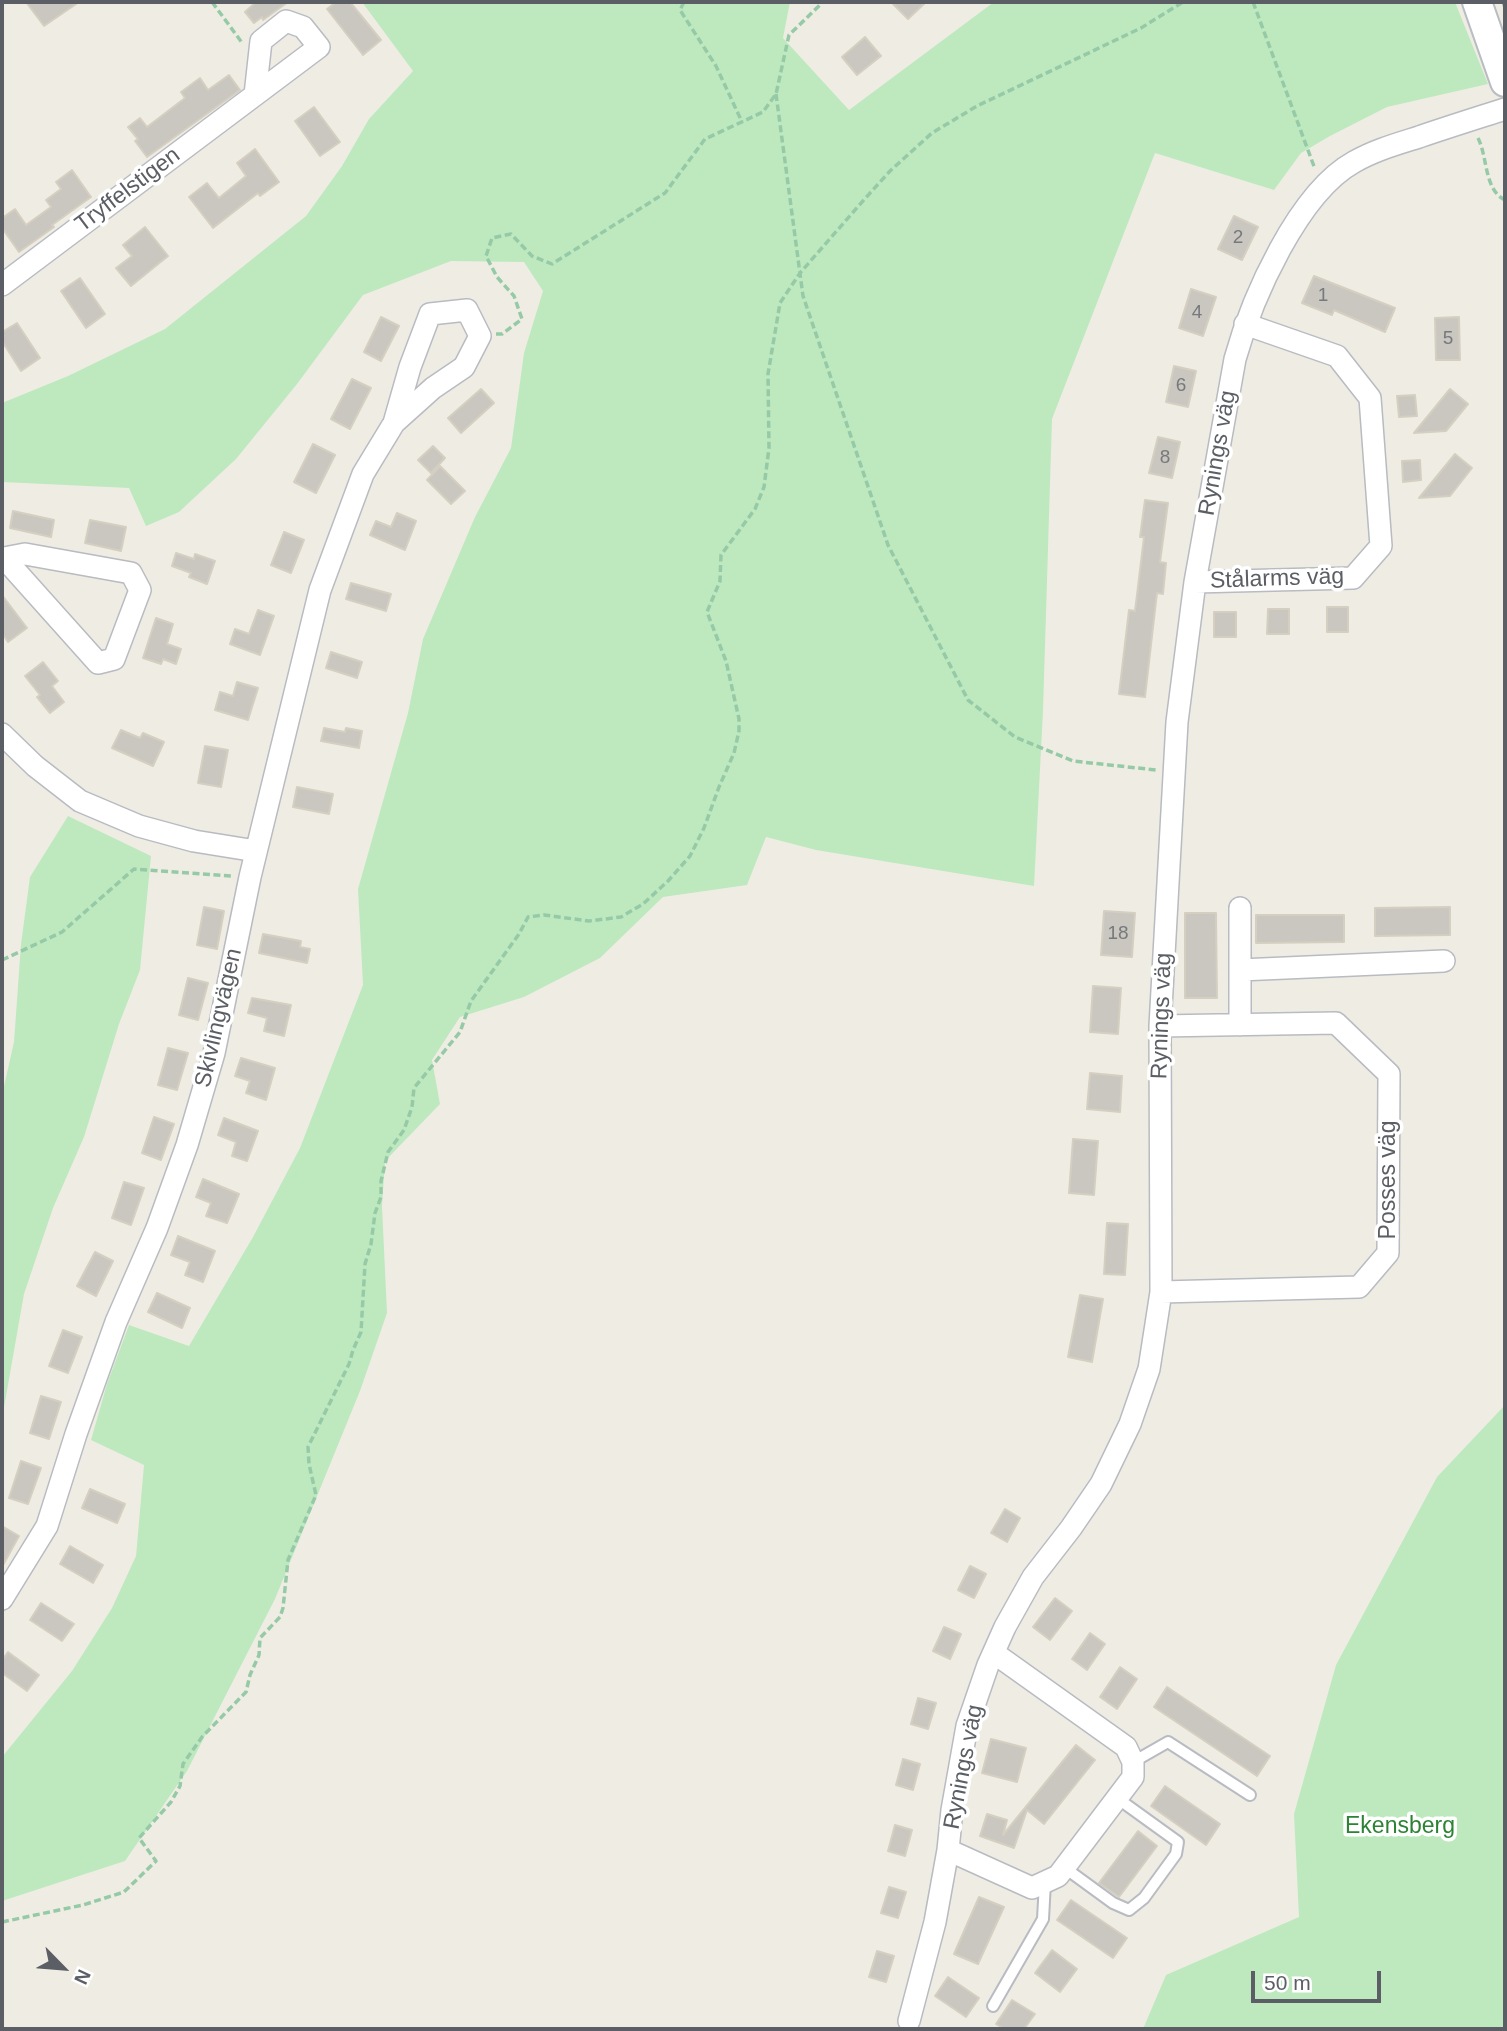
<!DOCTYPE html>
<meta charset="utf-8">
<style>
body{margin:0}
#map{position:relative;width:1507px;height:2031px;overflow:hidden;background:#efede3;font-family:Helvetica,sans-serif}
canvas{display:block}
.frame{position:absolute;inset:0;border:4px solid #5b5f65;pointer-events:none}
.north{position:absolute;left:28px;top:1933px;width:70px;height:70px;-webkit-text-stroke:5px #fff;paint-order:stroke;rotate:115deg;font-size:19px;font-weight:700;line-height:28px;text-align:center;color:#5b5f65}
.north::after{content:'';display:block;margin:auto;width:24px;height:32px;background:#5b5f65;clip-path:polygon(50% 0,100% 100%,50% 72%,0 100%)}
.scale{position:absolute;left:1251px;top:1971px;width:130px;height:32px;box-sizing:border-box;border:4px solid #5b5f65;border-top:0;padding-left:9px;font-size:21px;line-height:24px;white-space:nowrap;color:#5b5f65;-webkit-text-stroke:5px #fff;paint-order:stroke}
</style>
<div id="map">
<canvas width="1507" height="2031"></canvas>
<div class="frame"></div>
<div class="north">N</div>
<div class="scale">50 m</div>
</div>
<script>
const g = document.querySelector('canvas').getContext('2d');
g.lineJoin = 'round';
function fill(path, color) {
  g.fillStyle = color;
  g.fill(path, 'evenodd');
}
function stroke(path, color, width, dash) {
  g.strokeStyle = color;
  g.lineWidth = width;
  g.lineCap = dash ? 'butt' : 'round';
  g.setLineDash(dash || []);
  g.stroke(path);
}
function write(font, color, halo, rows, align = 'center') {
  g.font = font + ' Helvetica,sans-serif';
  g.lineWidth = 7;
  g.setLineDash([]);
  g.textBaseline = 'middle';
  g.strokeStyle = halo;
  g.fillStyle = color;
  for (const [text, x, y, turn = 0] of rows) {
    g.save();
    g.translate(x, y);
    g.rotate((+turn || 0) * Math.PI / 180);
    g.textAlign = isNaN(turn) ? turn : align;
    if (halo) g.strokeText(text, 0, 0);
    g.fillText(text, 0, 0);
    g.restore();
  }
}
fill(new Path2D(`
 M362,2h428l-7,36 66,72 145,-108h461l33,82 -101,23 -57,29 -29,17 -27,37 -119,-37 -103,266 -9,292 -9,175 -218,-36 -50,-13 -19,48 -84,12 -63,61 -76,39 -64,20 -28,43 8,44 -55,57 -3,45 5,107 -27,78 -85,208 -88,172 -62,90 -123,40v-144l70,-86 40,-63 24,-52 8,-91 -53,-25 16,-56 22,-59 60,21 64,-109 47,-89 63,-163 -5,-96 50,-176 15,-74 52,-122 36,-69 13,-95 19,-62 -19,-29 -73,-1 -88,34 -66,89 -61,75 -57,53 -33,14 -17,-38 -127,-6v-79l66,-27 97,-47 141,-113 36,-50 27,-47 44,-48z
 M68,816l83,40 -11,114 -21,54 -35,113 -31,71 -29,86 -22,125v-324l12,-53 7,-98 9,-67z
 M1505,1405v624h-362l23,-54 133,-58 -5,-103 42,-149 101,-188z`), '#bee9bf');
const building = new Path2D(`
 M26,2h53l-35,24z
 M256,2h32l-25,18 -1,-3 -8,6 -9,-11z
 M336,2h14l31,38 -18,15 -36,-46z
 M891,2h35l-18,17z
 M865,37l16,19 -24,19 -15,-18z
 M229,75l11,15 -93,67 -12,-16 3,-2 -10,-12 12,-9 7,9 38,-29 -4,-6 19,-14 8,12z
 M314,107l26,35 -20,14 -25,-35z
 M255,149l24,33 -19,14 -2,-3 -45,35 -24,-31 18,-14 12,15 27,-22 -9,-13z
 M72,170l19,27 -39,28 2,2 -35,25 -17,-24v-10l13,-9 11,16 25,-18 -5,-7 15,-11 -5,-7z
 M1234,216l24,11 -16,33 -24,-11z
 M145,227l23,29 -37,30 -15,-18 16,-12 -9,-11z
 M1314,276l81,32 -10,24 -51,-22 -2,5 -30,-12z
 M80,278l25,36 -19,14 -25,-37z
 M1191,289l25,8 -13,39 -24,-8z
 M381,317l18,9 -18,35 -17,-9z
 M1459,317l1,43h-24l-1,-42z
 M17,323l23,35 -19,13 -19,-30v-9z
 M1174,366l22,5 -8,36 -22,-5z
 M352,379l19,9 -21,41 -19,-10z
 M481,389l13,14 -33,30 -13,-15z
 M1450,389l18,15 -22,27 -32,2z
 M1415,395l2,21 -18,1 -2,-21z
 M1158,437l22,5 -8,36 -23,-5z
 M313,444l22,11 -19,38 -22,-11z
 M433,446l12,12 -14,15 -13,-13z
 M1455,454l17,14 -22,28 -31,2z
 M1420,460l1,20 -18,2 -1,-21z
 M440,466l25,25 -14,13 -24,-24z
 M1145,500l23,3 -8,59 6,1 -3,31 -6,-1 -12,104 -26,-3 10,-84 6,1 9,-74h-4z
 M13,511l41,9 -3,17 -41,-9z
 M397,513l19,8 -11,29 -35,-15 6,-14 15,6z
 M90,520l36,7 -5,24 -36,-8z
 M284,532l20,8 -13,33 -20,-8z
 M176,553l18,6 1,-5 20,7 -8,23 -18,-7 2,-4 -19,-7z
 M351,583l40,11 -5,17 -40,-12z
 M2,595l25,33 -19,14 -6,-9z
 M1327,607h21v25h-21z
 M1268,609h21v25h-22z
 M258,610l16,6 -14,39 -30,-11 5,-15 14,5z
 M1214,612h22v25h-22z
 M156,618l17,6 -6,20 14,5 -5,15 -13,-5 -2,5 -18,-6z
 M331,652l31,10 -5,16 -31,-10z
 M43,662l15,19 -6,5 12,16 -14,11 -13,-16 3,-2 -15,-19z
 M237,682l21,6 -10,32 -33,-10 5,-18 13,4z
 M324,728l21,4 1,-4 16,3 -3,17 -38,-7z
 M121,730l19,8 3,-5 21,9 -11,24 -41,-18z
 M205,746l23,4 -7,37 -23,-4z
 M297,787l36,7 -4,20 -36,-7z
 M204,907l20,4 -7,38 -20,-4z
 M1450,907v28l-75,1v-28z
 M1104,911l31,2 -3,44 -31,-2z
 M1185,913h31l1,85h-32z
 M1256,915h88v27l-88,1z
 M263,934l38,7 -1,6 10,2 -3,14 -48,-10z
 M188,978l20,5 -10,37 -19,-5z
 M1093,986l28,2 -3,46 -28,-2z
 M252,998l39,7 -7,31 -20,-5 3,-13 -19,-5z
 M168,1048l20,5 -11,37 -19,-5z
 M241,1058l34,10 -9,32 -20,-7 4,-12 -15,-5z
 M1090,1073l32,3 -2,36 -33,-3z
 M154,1117l20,7 -13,36 -19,-7z
 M224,1118l34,13 -11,30 -15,-5 4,-14 -18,-7z
 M1073,1139l25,2 -4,54 -25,-2z
 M203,1179l36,15 -12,29 -21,-7 5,-13 -15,-6z
 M124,1182l20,6 -13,37 -19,-7z
 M1107,1223l21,1 -3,51 -21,-1z
 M178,1236l37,15 -12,31 -18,-7 5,-13 -19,-7z
 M95,1252l18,9 -17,35 -19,-10z
 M157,1293l33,15 -8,20 -34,-16z
 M1080,1295l23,4 -11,63 -24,-5z
 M63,1330l19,7 -14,36 -19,-7z
 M41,1396l20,6 -12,37 -19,-6z
 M21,1461l20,7 -13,36 -19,-6z
 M90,1489l35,15 -8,19 -35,-15z
 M1005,1509l15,9 -13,24 -16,-9z
 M2,1526l17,10 -17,31z
 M70,1546l33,19 -10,18 -33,-19z
 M970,1566l16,8 -12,24 -16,-8z
 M1055,1598l17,13 -22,29 -17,-13z
 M41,1603l33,21 -12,17 -32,-21z
 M944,1627l17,7 -11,25 -17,-8z
 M1090,1633l15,11 -18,26 -15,-11z
 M8,1652l31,23 -12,16 -25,-18v-13z
 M1120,1667l17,12 -20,30 -17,-12z
 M1167,1687l103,69 -13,20 -103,-69z
 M918,1698l18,5 -8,26 -17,-5z
 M991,1739l35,9 -9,34 -35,-9z
 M1076,1745l19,15 -51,64 -17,-14 -13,38 -34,-12 7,-22 20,6 -4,15z
 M903,1759l17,5 -7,26 -17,-5z
 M1165,1786l55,38 -14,21 -55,-39z
 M895,1825l17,5 -7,26 -17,-5z
 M1138,1831l19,15 -38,51 -20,-14z
 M889,1887l17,5 -8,26 -17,-5z
 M979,1897l25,10 -26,57 -24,-10z
 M1071,1900l56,38 -14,20 -56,-38z
 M1052,1950l25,19 -17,23 -25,-19z
 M877,1951l17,5 -8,26 -17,-5z
 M948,1977l31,21 -13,19 -31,-21z
 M1012,2000l23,14 -11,15h-20l-8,-5z`);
fill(building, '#cac7c0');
stroke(building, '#d5cfc1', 2);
const service = new Path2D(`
 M1133,1762l35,-20 82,53
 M1065,1868l48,35 16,7 15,-12 32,-44 2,-12 -61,-44
 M993,2006l50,-87 2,-37`);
const minor = new Path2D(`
 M2,285l317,-238 -16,-20 -17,-6 -25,20 -6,54
 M2,559l2,-1 21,-4 106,19 9,17 -26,69 -16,4 -94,-105
 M1195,582l158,-4 28,-32 -11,-148 -33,-42 -92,-32
 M2,734l33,32 45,35 59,25 55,15 62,10
 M1240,970l204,-9
 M1240,1025v-117
 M1160,1026l176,-3 53,51 -1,179 -29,34 -198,5
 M2,1599l45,-73 29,-92 40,-112 41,-94 30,-83 27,-92 36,-176 70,-287 43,-116 31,-51 16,-56 20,-53 37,-4 13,26 -16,31 -31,21 -39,35
 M948,1850l84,38 26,-12 75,-99v-15l-7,-15 -132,-94
 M909,2021l26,-99 13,-72 4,-40 15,-84 21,-61 17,-38 28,-50 38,-49 30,-44 29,-60 19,-55 12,-77 -1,-266 17,-304 18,-140 40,-223c17,-61 63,-166 119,-197 21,-12 43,-18 65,-25 29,-10 58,-19 86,-28`);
const secondary = new Path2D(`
 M1477,2l28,80`);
stroke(service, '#b8bbc1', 14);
stroke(minor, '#b8bbc1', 24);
stroke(secondary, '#b9bcc3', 32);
stroke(new Path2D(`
 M212,2l31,42
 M684,2l-4,8 36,56 26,56
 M1253,2l62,167
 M1503,2l2,6
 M776,94l27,202 85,249 80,155 47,37 58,24 83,9
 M1478,138c10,20 6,52 27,62
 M496,334h6l20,-15 -8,-23 -17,-19 -11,-21 6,-18 19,-4 21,22 20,8 113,-71 40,-54 58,-27 13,-18 13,-59 34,-33
 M2,960l60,-28 72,-63 98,7
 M2,1922l81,-17 41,-13 32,-31 -17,-23 32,-36 9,-16 3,-22 19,-27 44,-45 4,-17 9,-20 1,-17 20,-21 3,-9 5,-48 28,-65 -7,-31 -1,-17 41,-83 4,-14 8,-18 4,-68 6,-20 4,-31 6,-16v-16l7,-29 16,-22 8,-23 2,-19 46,-56 11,-31 48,-67 9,-17 16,-2 45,6 32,-4 22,-13 25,-23 22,-25 14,-28 15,-41 15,-34 5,-22v-12l-13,-58 -19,-49 13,-31 1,-26 34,-46 9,-22 5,-39 -1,-74 12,-71 20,-30 62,-71 28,-31 42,-38 45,-27 164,-78 42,-26`), '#96caa7', 3.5, [7, 3.5]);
stroke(service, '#fff', 10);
stroke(minor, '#fff', 21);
stroke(secondary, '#fff', 28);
write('19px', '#77797c', null, [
 ["2",1238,238],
 ["1",1323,296],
 ["4",1197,313],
 ["5",1448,339],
 ["6",1181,386],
 ["8",1165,458],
 ["18",1118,934]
]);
write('23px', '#5b5f65', '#fff', [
 ["Tryffelstigen",128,190,-37],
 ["Rynings väg",1218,453,-80],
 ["Stålarms väg",1277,579,-2],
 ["Rynings väg",1162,1016,-88],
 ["Skivlingvägen",219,1018,-77],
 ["Posses väg",1389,1180,-90],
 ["Rynings väg",964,1767,-79]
]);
write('23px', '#2d8334', '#fff', [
 ["Ekensberg",1400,1827]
]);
</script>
